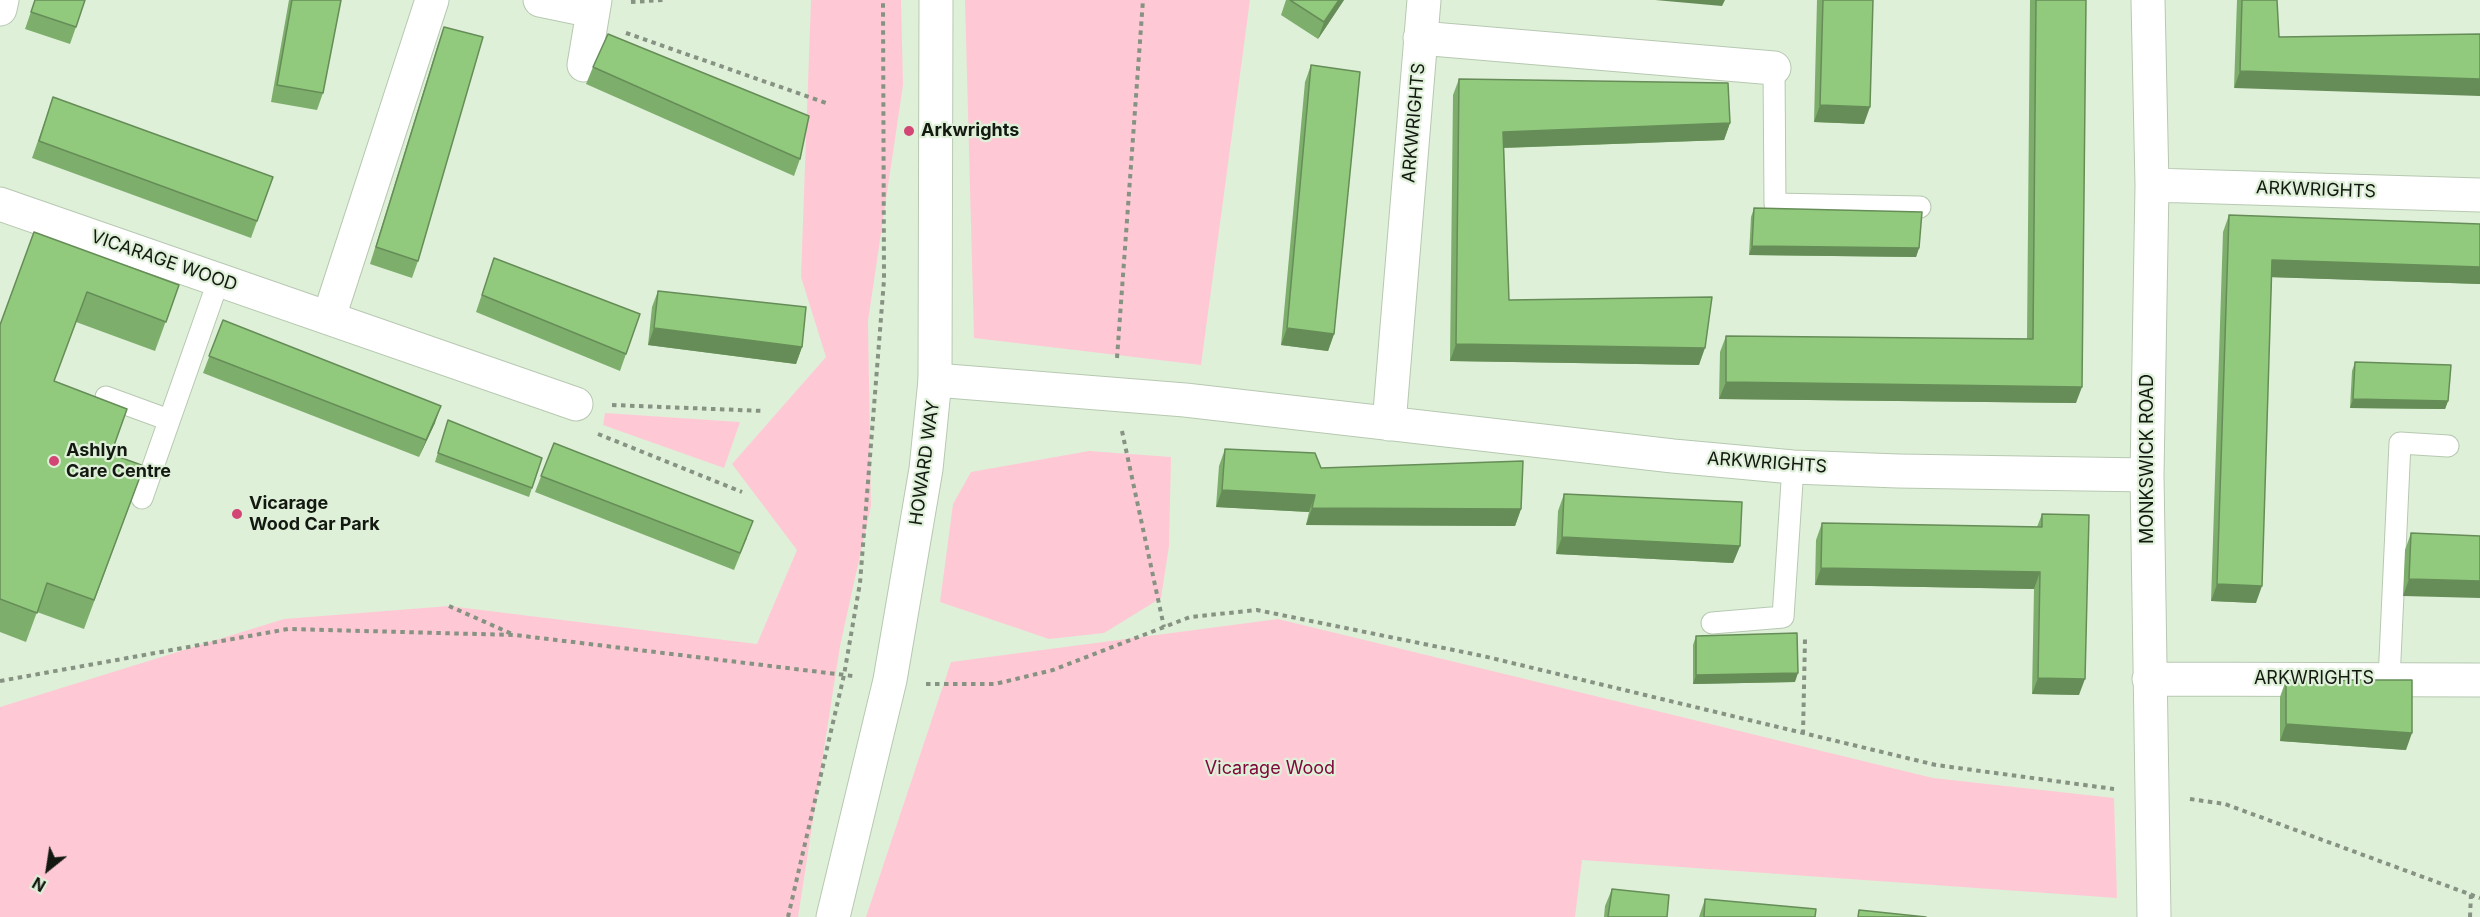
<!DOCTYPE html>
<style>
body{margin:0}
#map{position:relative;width:2480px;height:917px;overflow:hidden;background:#dff0d9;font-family:Inter,sans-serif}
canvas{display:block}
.north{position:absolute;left:18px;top:839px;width:60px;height:60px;-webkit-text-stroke:4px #dff0d9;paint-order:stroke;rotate:210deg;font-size:16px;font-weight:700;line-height:24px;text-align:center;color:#131911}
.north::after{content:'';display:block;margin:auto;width:21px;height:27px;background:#131911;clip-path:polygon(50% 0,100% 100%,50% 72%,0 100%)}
</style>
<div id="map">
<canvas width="2480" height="917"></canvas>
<div class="north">N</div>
</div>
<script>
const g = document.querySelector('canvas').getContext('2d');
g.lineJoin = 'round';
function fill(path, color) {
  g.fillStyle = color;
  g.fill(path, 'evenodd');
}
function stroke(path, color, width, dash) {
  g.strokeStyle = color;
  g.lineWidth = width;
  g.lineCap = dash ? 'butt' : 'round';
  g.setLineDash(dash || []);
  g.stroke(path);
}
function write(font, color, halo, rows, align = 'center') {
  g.font = font + ' Inter,sans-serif';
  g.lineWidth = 4.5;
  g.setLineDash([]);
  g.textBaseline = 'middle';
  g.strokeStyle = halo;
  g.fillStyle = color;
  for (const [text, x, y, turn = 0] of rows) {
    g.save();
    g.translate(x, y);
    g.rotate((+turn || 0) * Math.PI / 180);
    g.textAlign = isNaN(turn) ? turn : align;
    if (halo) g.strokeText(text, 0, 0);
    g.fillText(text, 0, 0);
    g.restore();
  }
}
fill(new Path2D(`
 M811,0h90l2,85 -35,236 3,185 -31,140 -42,271h-798v-210l284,-88 165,-13 308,38 40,-94 -65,-86 94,-107 -25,-80z
 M965,0h285l-49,365 -227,-27z
 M605,413l135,9 -16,46 -121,-43z
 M1089,451l82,6 -2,89 -8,52 -57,35 -55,6 -109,-37 13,-98 18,-32z
 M1278,619l655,159 181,20 3,100 -535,-38 -7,57h-709l85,-255z`), '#fec9d5');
const lane = new Path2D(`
 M1774,68l1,136 145,3
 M106,397l63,23
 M142,498l77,-219
 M1712,623l71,-6 10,-150
 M2389,680l11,-237 48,3`);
const street = new Path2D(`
 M540,0l53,11
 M2148,0l4,185 -5,290 7,442
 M0,9l2,-9
 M1420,38l354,30
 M584,65l11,-65
 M2152,185l328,10
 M0,204l576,200
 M329,317l103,-317
 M935,380l250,20 488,56 120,11 105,4 249,4
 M1389,424l35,-424
 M2149,679l331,1`);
const secondary = new Path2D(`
 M833,917l57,-237 36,-211 9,-89 1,-380`);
stroke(lane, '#b7c8b1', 23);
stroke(street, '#b7c8b1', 35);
stroke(secondary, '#b7c8b1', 35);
stroke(new Path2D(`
 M631,2l32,-2
 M626,33l203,71
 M1117,358l26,-358
 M612,405l152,6
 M1122,431l42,196
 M598,434l144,58
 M449,606l63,28
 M0,681l288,-52 227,6 338,41
 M926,684h69l58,-14 137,-53 67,-7 226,46 453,109 178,24
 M1803,734l2,-95
 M2190,799l35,5 255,94
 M788,917l56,-242 16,-92 24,-303 -1,-280
 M2470,917l1,-23`), '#869282', 4, [4.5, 4.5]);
stroke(lane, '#fff', 21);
stroke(street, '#fff', 33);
stroke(secondary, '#fff', 33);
fill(new Path2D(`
 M35,0l41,27 -6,17 -45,-15z
 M289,0h52l-18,93 -6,17 -46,-8z
 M1286,0h58l-26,39 -37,-24z
 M1817,0h56l-9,124 -50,-2z
 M2030,0h56l-10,403 -357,-4 1,-47 6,-16 301,3z
 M2237,0h40l-43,88z
 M444,27l-26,234 -6,17 -42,-14 68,-220z
 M1311,65l23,269 -6,17 -47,-6 24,-263z
 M593,67l207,92 -6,17 -208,-92z
 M1459,79l271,44 -6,17 -220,8 5,152 190,65 -249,-4 3,-266z
 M53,97l220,80 -22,61 -219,-80z
 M1754,208l165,40 -3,9 -167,-2 2,-38z
 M2229,215l251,9v60l-208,-7 -16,326 -45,-2 12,-369z
 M34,232l145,53 -24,66 -79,-29 -22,59 57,73 33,12 -60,163 -47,-17 -11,30 -26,-10v-307z
 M494,258l146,56 -20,57 -144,-59z
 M658,291l144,56 -6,17 -148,-19 4,-38z
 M223,320l212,103 -16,34 -216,-84z
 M2355,362l93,39 -3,8 -95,-1 2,-37z
 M448,420l94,38 -13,39 -94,-35z
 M554,443l193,95 -13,32 -199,-78z
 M1225,449l96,19 200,41 -6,17 -209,-1 3,-13 -93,-5 3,-41z
 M1564,494l176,52 -7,17 -177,-9 2,-43z
 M2042,514l37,181 -47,-1 2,-105 -219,-4 1,-45 6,-17 215,4z
 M2411,533l69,3 -77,60 2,-46z
 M1696,636l99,46 -102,2v-39z
 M2286,680l120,70 -126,-9v-44z
 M1612,889l55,28h-63l1,-11z
 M1705,899l110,18h-116z`), '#7dae6c');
fill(new Path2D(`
 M1339,0h5l-26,39 6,-17z
 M1655,0h70l-3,6z
 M2240,71l240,8v17l-246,-8z
 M1820,105l50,2 -6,17 -50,-2z
 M1730,123l-6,17 -227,8 6,-16z
 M1752,246l167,2 -3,9 -167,-2z
 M2272,260l208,7v17l-214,-7z
 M654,328l148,19 -6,17 -148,-19z
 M1287,328l47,6 -6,17 -47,-6z
 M1456,344l249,4 -6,17 -249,-4z
 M1726,382l356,5 -6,16 -357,-4z
 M2353,399l95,2 -3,8 -95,-1z
 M441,406l-6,17 -16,34 7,-17z
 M1222,490l93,5 -6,17 -93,-5z
 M1312,508l209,1 -6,17 -209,-1z
 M1562,537l178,9 -7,17 -177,-9z
 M1821,568l219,4 -6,17 -219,-4z
 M2409,579l71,2v17l-77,-2z
 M2217,584l45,2 -6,17 -45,-2z
 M1798,673l-3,9 -102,2 3,-9z
 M2038,678l47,1 -6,16 -47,-1z
 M2286,724l126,9 -6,17 -126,-9z`), '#668d58');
const building = new Path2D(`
 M35,0h50l-9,27 -45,-15z
 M292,0h49l-18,93 -46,-8z
 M1290,0h49l-15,22z
 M1823,0h50l-3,107 -50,-2z
 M2036,0h50l-4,387 -356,-5v-46l307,3z
 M2242,0h35l2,37 201,-3v45l-240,-8z
 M444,27l39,10 -65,224 -42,-14z
 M608,34l201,82 -9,43 -207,-92z
 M1311,65l49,7 -26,262 -47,-6z
 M1459,79l269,4 2,40 -227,9 6,168 203,-3 -7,51 -249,-4z
 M53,97l220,80 -16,44 -218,-80z
 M1754,208l168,4 -3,36 -167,-2z
 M2229,215l251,9v43l-208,-7 -10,326 -45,-2z
 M34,232l145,53 -13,37 -79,-30 -33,89 73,28 -16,45 33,12 -50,134 -47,-17 -10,30 -37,-14v-274z
 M494,258l146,56 -14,40 -144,-59z
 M658,291l148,16 -4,40 -148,-19z
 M223,320l218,86 -15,34 -217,-84z
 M2355,362l96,3 -3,36 -95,-2z
 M448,420l94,38 -10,30 -94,-35z
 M554,443l199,78 -13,32 -199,-77z
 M1225,449l90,4 6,15 202,-7 -2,48 -209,-1 3,-13 -93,-5z
 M1564,494l178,8 -2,44 -178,-9z
 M2042,514l47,1 -4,164 -47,-1 2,-106 -219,-4 1,-45 220,4z
 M2411,533l69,3v45l-71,-2z
 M1797,633l1,40 -102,2v-39z
 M2286,680h126v53l-126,-9z
 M1612,889l57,6 -2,22h-59z
 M1705,899l111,10 -1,8h-111z
 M1859,910l67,7h-68z`);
fill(building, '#91ca7d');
stroke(building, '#668d58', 1.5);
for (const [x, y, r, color] of [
 [909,131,6,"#d24574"],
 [54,461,6,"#d24574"],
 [237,514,6,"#d24574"]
]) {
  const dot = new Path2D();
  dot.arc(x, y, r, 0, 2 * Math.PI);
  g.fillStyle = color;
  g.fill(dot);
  stroke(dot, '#dff0d9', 2);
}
write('18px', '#131911', '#dff0d9', [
 ["ARKWRIGHTS",1414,123,-85],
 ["ARKWRIGHTS",2316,190,2],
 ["VICARAGE WOOD",164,261,19],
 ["MONKSWICK ROAD",2148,459,-90],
 ["HOWARD WAY",925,463,-82],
 ["ARKWRIGHTS",1767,463,4],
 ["ARKWRIGHTS",2314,679]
]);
write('bold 18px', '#131911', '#dff0d9', [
 ["Arkwrights",921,131],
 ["Ashlyn",66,451],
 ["Care Centre",66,472],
 ["Vicarage",249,504],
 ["Wood Car Park",249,525]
], 'left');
write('18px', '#80093c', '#dff0d9', [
 ["Vicarage Wood",1270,769]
]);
</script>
